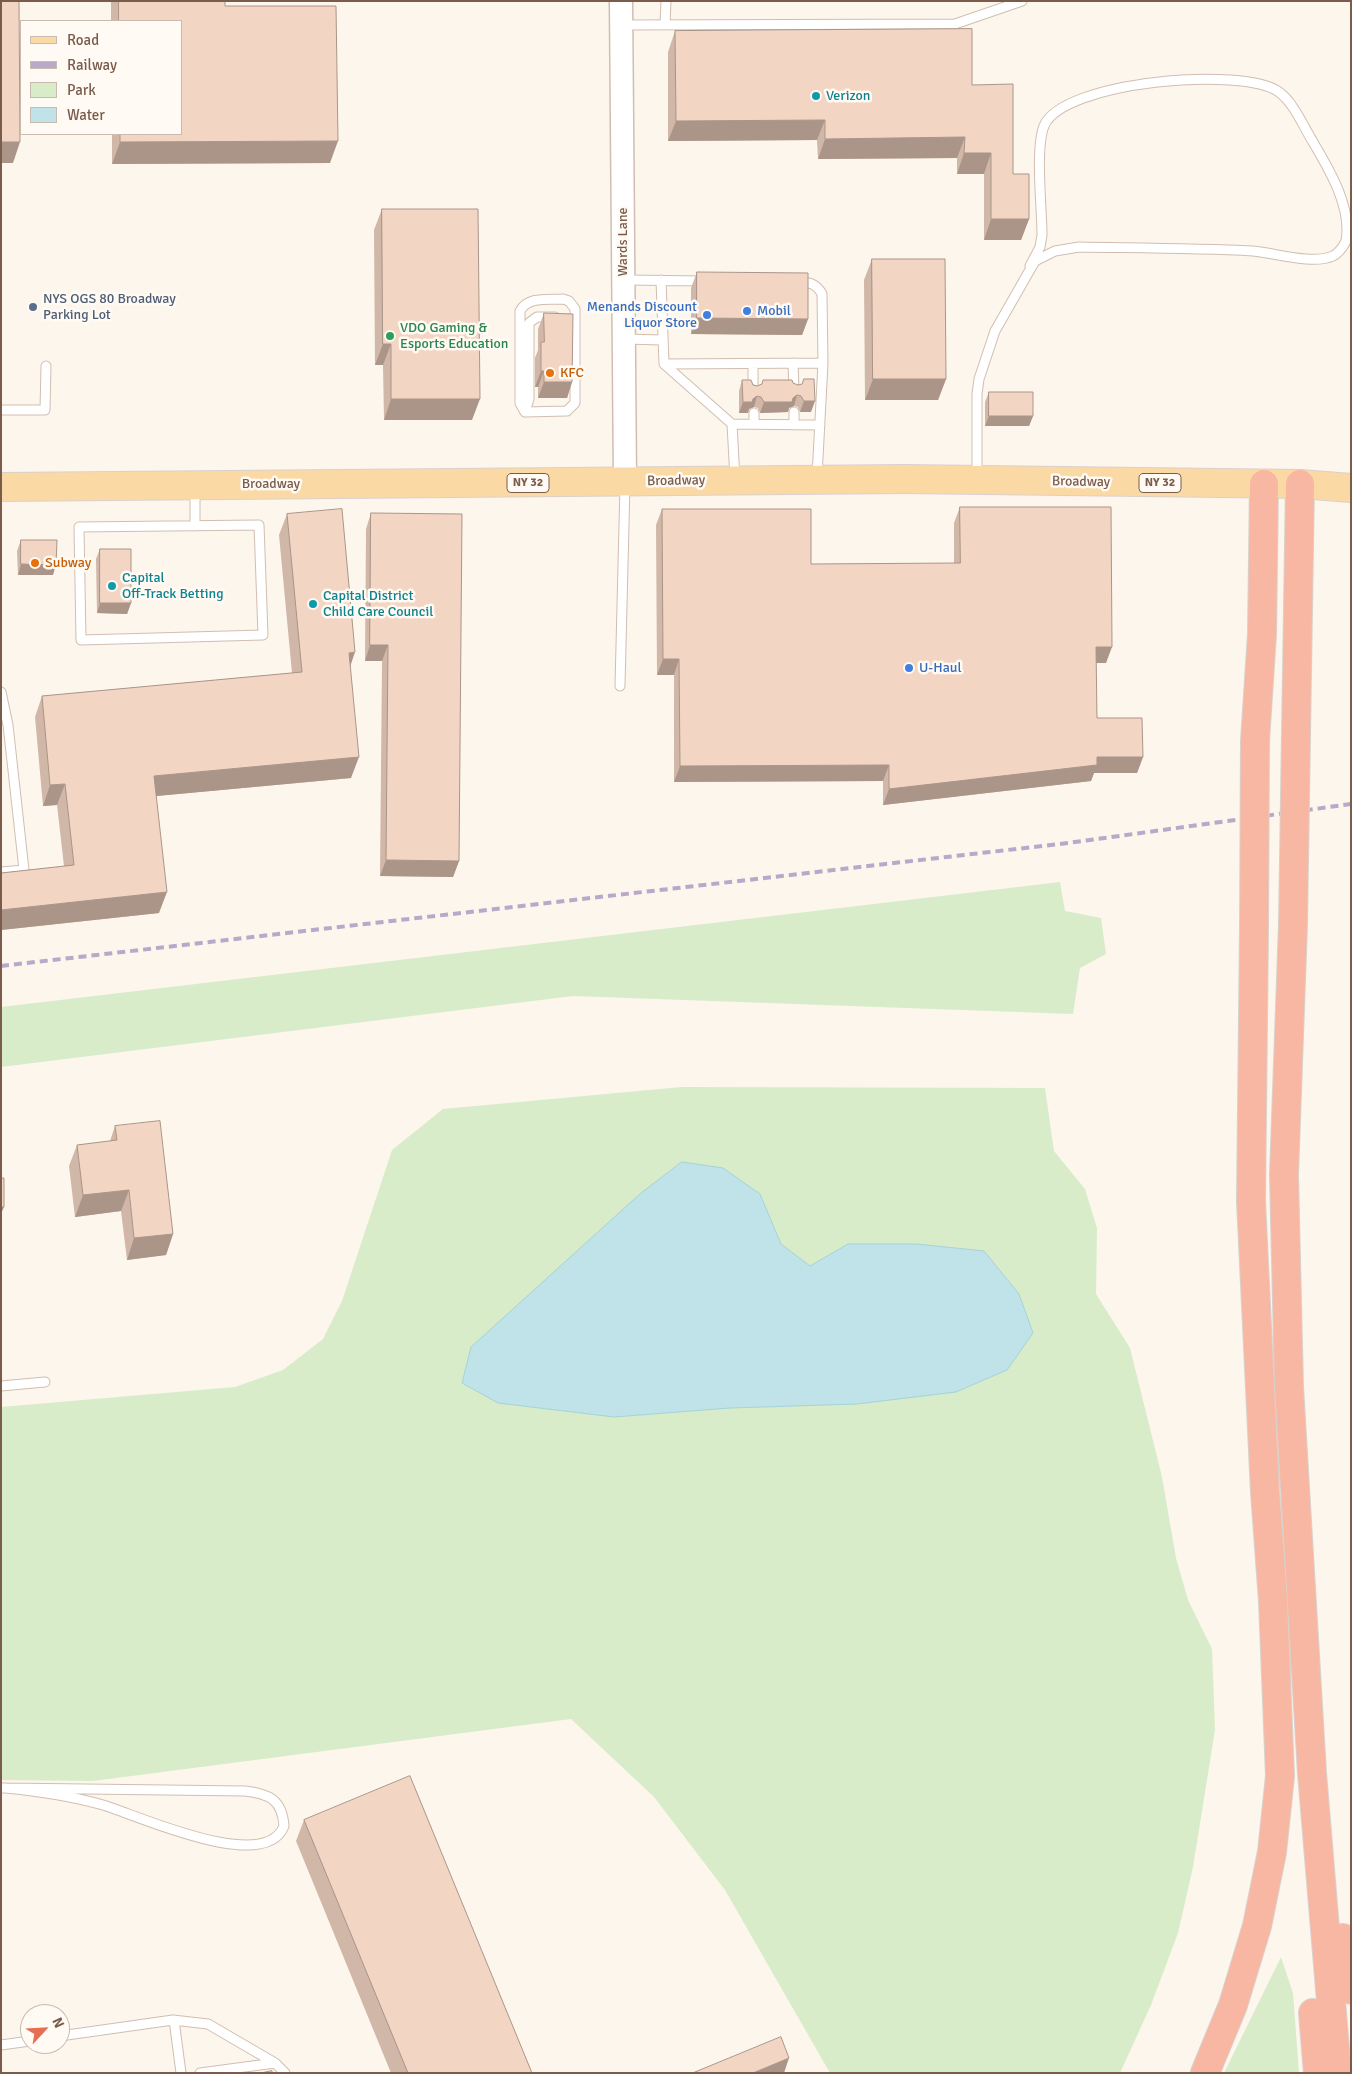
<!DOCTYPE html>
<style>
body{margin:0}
#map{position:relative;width:1352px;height:2074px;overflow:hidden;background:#fdf6ec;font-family:Signika,sans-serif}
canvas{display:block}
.frame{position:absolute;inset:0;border:2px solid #7a5c4d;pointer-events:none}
.legend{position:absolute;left:20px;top:20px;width:162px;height:115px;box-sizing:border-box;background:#fffaf3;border:1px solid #cabbb1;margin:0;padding:6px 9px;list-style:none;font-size:15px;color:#7a5c4d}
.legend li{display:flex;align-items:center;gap:10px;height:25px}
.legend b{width:25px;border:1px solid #cabbb1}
.north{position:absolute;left:20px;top:2004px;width:50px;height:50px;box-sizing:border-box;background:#fffaf3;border:1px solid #cabbb1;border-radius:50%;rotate:65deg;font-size:14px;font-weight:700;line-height:20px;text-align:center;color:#7a5c4d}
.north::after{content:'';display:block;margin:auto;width:18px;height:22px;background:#e76f51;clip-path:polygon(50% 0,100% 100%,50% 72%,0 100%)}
</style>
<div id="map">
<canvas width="1352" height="2074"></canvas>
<div class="frame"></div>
<ul class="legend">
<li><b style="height:6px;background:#fbd9a5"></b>Road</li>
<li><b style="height:6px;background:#b9a8c9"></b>Railway</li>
<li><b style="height:14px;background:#d8ecc9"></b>Park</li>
<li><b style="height:14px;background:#bfe3e8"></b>Water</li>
</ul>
<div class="north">N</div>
</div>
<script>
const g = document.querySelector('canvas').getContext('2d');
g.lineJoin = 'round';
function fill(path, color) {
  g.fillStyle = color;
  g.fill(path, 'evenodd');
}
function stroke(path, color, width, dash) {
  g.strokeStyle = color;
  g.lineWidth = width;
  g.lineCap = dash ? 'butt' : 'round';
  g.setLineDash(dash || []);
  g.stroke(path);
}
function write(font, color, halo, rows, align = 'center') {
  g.font = font + ' Signika,sans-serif';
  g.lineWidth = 5;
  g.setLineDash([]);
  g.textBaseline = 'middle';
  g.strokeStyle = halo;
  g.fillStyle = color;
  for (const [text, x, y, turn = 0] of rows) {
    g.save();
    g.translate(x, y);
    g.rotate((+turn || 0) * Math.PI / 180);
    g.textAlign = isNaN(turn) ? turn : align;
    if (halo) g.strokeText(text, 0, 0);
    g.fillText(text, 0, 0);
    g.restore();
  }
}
fill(new Path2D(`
 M1060,882l5,29 36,7 5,36 -26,14 -7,46 -500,-18 -572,71v-60z
 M682,1087l363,1 9,63 31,38 12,39 -1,66 34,54 32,129 14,81 12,42 24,49 3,81 -22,137 -15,66 -27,72 -31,68h-290l-105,-183 -71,-93 -83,-78 -478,62 -92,-1v-373l234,-20 48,-17 40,-31 19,-38 50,-151 51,-41z
 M1281,1957l12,36 6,80h-75z`), '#d8ecc9');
const water = new Path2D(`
 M682,1162l41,6 37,26 21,50 29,22 38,-22h69l67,7 35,43 14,39 -26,37 -51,22 -99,12 -127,4 -116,9 -116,-14 -36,-20 9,-36 170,-154z`);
fill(water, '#bfe3e8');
stroke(water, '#a5d3da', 1);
const service = new Path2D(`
 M622,25l333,-1 67,-23
 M665,25l1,-24
 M624,280l82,1
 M661,280l3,84 68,60 88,1
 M796,282c13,0 20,1 26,12l1,69 -6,114
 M563,299l6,2 6,8v94l-8,8 -42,1 -5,-9v-92c8,-15 28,-11 43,-12z
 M624,339l39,1
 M793,363l1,27
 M664,364l159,-1
 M753,364v27
 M1,410h44l1,-44
 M525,412l4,-13v-76l8,-6h18
 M794,412v13
 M754,413v11
 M732,424l3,55
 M977,478v-84l2,-15 16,-48 40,-70 20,-10 24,-4c58,1 116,1 174,4 23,2 59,14 80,5 6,-3 10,-9 13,-15 6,-34 -17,-72 -33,-99 -10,-16 -19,-39 -34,-50 -35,-26 -217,-11 -235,34 -9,23 -2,82 -2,109l-2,12 -10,19
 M195,487v39
 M259,525l4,110 -182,5 -2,-113z
 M620,686l5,-201
 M1,692l7,33 16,145 -23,2
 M1,1386l44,-4
 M1,1788h4l240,3c24,3 37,8 39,35 -19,49 -147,-11 -181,-21 -32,-9 -65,-14 -98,-17
 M174,2020l7,53
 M60,2036l113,-16 35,4 67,39 10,10
 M1,2045l29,-4
 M200,2073l75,-10`);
const tertiary = new Path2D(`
 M621,1l4,481`);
const primary = new Path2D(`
 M1,487l903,-8 396,5 51,4`);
const motorway = new Path2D(`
 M1296,734l4,-250
 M1255,741l7,-107 2,-150
 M1293,924l-9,251 5,212 23,386 25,300
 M1343,1938l8,52
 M1313,2013l5,60
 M1205,2073l28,-68 24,-79 15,-74 8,-76 -7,-175 -8,-109 -14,-291 3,-273`);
stroke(service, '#d1beb0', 11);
stroke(tertiary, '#d1beb0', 25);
stroke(primary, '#dad1cd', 30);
stroke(motorway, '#dad1cd', 30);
stroke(service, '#fff', 9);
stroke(tertiary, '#fff', 22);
stroke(primary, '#fbd9a5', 28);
stroke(motorway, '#f7b7a3', 28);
stroke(new Path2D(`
 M1,966l1067,-123 283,-39`), '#b9a8c9', 4, [8, 5]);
const motorwayBridge = new Path2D(`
 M1293,924l3,-190
 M1254,928l1,-187`);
stroke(motorwayBridge, '#dad1cd', 30, []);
stroke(motorwayBridge, '#f7b7a3', 28);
fill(new Path2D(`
 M111,1h114v5l105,157 -218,1v-30h69v-113h-70z
 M675,31l297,54 41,89 16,45 -8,21h-37v-66h-27v-16l-139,1 -1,-19 -149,1v-89z
 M382,209l90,211h-88l-1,-55h-8l-1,-135z
 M872,259l74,120 -8,21h-73l-1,-120z
 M697,272l111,47 -6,16 -111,-1v-46z
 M544,313l28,69 -5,16h-29v-11h-3v-29l3,-8v-21z
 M742,380l15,6 36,-3 18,29h-11l-2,-5 -4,-1 -5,2 -1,4 -28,1 -2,-5 -4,-1 -5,2 -1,4h-9v-22z
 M989,392l44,24 -4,10h-44v-24z
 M960,507l146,156h-10l1,55 46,39 -6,16h-43l-3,8 -208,24v-24l-209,1v-107h-17l-1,-150 6,-16 149,55h143v-41z
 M371,513l88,348 -6,16 -73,-1 2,-215h-17l1,-132z
 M287,514l63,152 1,112 -195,18 3,117 -158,17v-57l63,-7 -7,-61 -14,1 -8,-89 7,-21 250,-23 -13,-138z
 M21,540l32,35h-35l-1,-24z
 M100,549l31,54 -4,11 -30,-1 -1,-54z
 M115,1126l58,108 -7,21 -39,5 -6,-49 -46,6 -6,-51 8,-21 33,-4z
 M304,1820l228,253h-141l-95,-232z`), '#d1b7a8');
fill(new Path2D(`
 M825,120l-8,20 -149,1 8,-20z
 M965,137l-8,21 -139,1 7,-20z
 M338,141l-8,22 -218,1 8,-22z
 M1,142h19l-7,21h-12z
 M964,153h27l-7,21h-27z
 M991,219h38l-8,21h-37z
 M697,318l111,1 -6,16 -111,-1z
 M383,344h8l-8,21h-8z
 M541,371h3l-6,16h-3z
 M873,379h73l-8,21h-73z
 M544,382h28l-5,16h-29z
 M797,395l-3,11 -5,2 -1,4 -28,1 4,-11 29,-4z
 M757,396l-3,11 -5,2 -1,4h-9l4,-11z
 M391,399h89l-8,21h-88z
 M804,401h11l-4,11h-11z
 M989,416h44l-4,10h-44z
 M21,564l35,1 -3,10h-35z
 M100,603h31l-4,11 -30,-1z
 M370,645h18l-6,16h-17z
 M1096,647h16l-6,16h-16z
 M355,652l-7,21 1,-20z
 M663,659h16l-5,16h-17z
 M359,757l-8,21 -205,19 8,-21z
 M1097,757h46l-6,16h-43l-3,8 -208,24 6,-16z
 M889,765l-6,16 -209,1 6,-16z
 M65,784l-8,21 -14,1 7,-21z
 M386,860l73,1 -6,16 -73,-1z
 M167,892l-8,21 -158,17v-20z
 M129,1190l-8,21 -46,6 8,-22z
 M1,1207h3l-3,7z
 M173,1234l-7,21 -39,5 7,-22z
 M789,2058l-5,15h-31z`), '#aa9588');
const building = new Path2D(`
 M1,1h18l1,141h-19z
 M119,1h106v5h111l2,135 -218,1v-8h61v-113h-62z
 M972,29v56l41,-1v90h16v45h-38v-66h-27l1,-16 -140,2v-19l-149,1 -1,-90z
 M382,209h96l2,190h-89v-55h-8z
 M872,259h73l1,120h-73z
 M697,272l111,1v46l-111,-1z
 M544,313l29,1 -1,68h-28v-11h-3v-29h3z
 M804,379h10l1,22h-11l-3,-5 -4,-1 -4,3 -1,4h-28l-3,-5 -4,-1 -4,3 -1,3h-9l-1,-22h9l2,5 4,1 5,-2 1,-4h29l1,3 5,2 4,-1z
 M989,392h44v24h-44z
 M960,507h151l1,140h-16l1,71h45l1,39h-46v8l-208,24v-24l-209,1 -1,-107h-16l-1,-150h149v55l149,-1z
 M342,509l13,143 -6,1 10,104 -205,19 13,116 -166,18v-37l73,-8 -9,-81 -15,1 -8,-89 260,-24 -15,-158z
 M371,513l91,1 -3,347 -73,-1 2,-215h-18z
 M21,540h36l-1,25 -35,-1z
 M100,549h31v54h-31z
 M160,1121l13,113 -39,4 -5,-48 -46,5 -6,-50 40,-5 -2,-14z
 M1,1178h3v29h-3z
 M410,1776l122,297h-124l-104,-253z
 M781,2037l8,21 -36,15h-60z
 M272,2071v2h-11z`);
fill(building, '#f3d5c3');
stroke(building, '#aa9588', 1);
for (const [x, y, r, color] of [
 [816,96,5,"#0f9aa8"],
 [33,307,5,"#5c6f8a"],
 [747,311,5,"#3f7fe0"],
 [707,315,5,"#3f7fe0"],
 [390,336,5,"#2e9e5b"],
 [550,373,5,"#e8710a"],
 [35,563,5,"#e8710a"],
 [112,586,5,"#0f9aa8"],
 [313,604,5,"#0f9aa8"],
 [909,668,5,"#3f7fe0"]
]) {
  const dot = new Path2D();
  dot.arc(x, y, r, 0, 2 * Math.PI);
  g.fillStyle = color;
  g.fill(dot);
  stroke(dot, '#fffaf3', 2);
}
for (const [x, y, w] of [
 [528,483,42],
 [1160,483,42]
]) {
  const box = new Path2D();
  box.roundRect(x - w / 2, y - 9.5, w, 19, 4);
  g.fillStyle = '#fffaf3';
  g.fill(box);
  stroke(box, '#7a5c4d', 1);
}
write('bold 12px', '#7a5c4d', null, [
 ["NY 32",528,483],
 ["NY 32",1160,483]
]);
write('14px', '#0d838f', '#fffaf3', [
 ["Verizon",826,96],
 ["Capital",122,578],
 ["Off-Track Betting",122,594],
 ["Capital District",323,596],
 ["Child Care Council",323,612]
], 'left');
write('14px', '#7a5c4d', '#fffaf3', [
 ["Wards Lane",623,242,-90],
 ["Broadway",676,481,-1],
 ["Broadway",1081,482,1],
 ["Broadway",271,484]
]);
write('14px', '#4e5e75', '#fffaf3', [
 ["NYS OGS 80 Broadway",43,299],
 ["Parking Lot",43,315]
], 'left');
write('14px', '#366cbe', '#fffaf3', [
 ["Menands Discount",697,307,"right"],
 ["Liquor Store",697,323,"right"],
 ["Mobil",757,311],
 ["U-Haul",919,668]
], 'left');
write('14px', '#27864d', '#fffaf3', [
 ["VDO Gaming &",400,328],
 ["Esports Education",400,344]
], 'left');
write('14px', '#c56008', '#fffaf3', [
 ["KFC",560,373],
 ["Subway",45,563]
], 'left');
</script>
